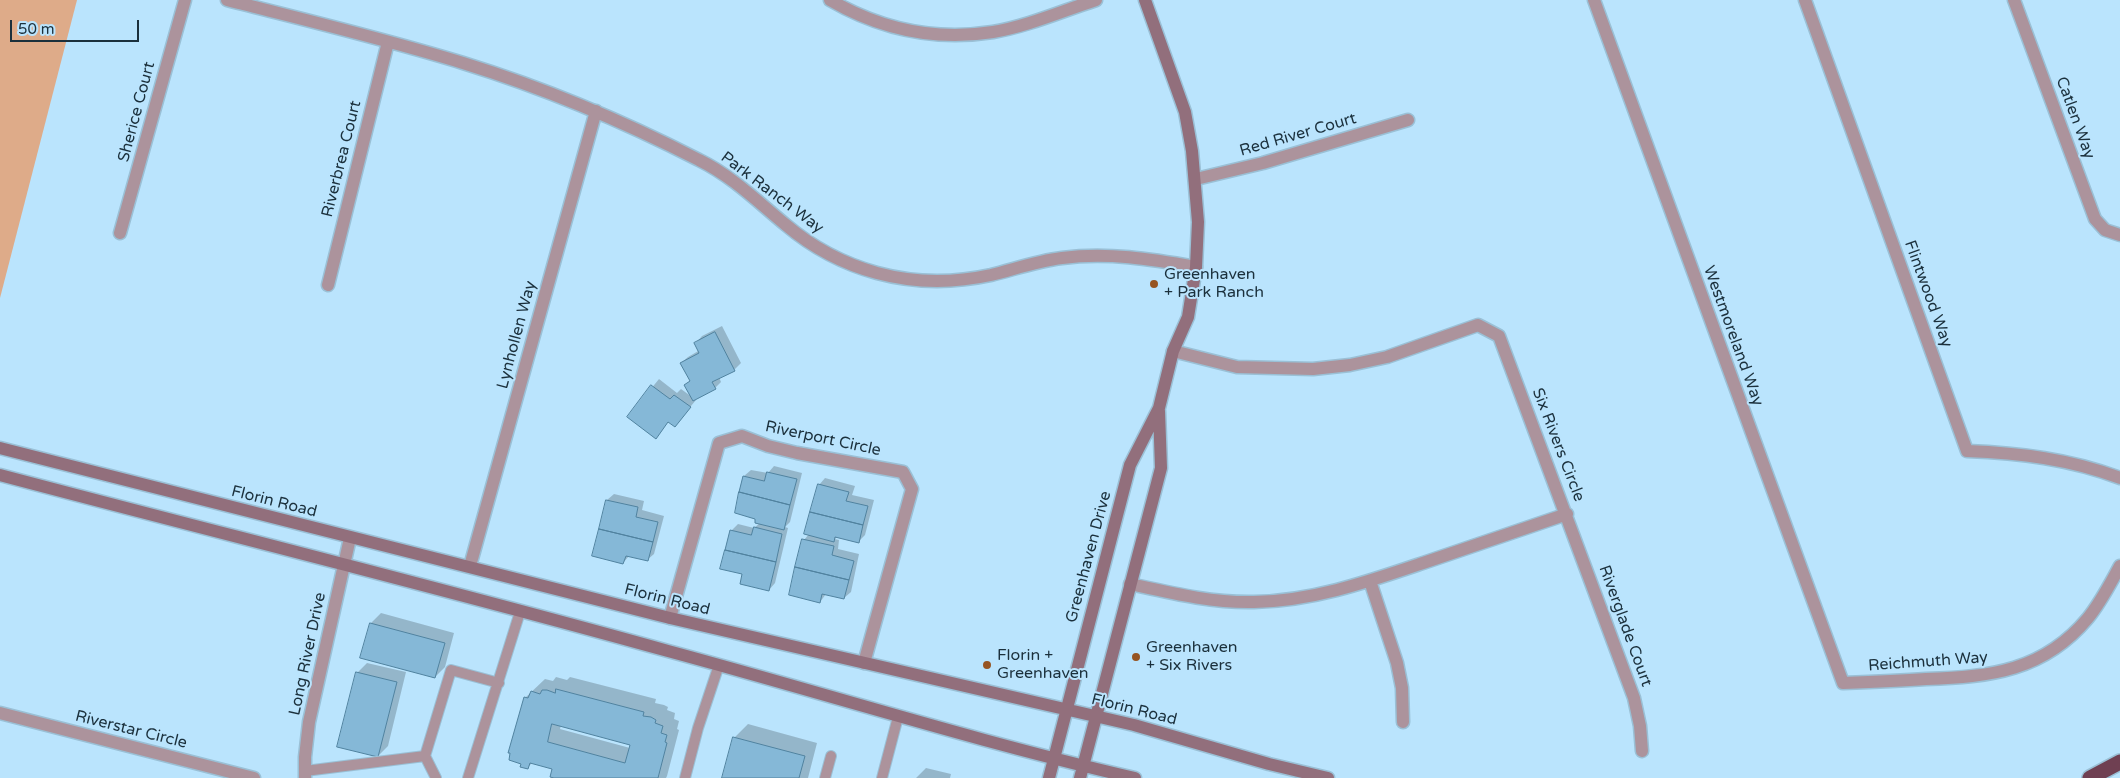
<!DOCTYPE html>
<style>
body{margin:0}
#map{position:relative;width:2120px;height:778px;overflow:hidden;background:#bae4fd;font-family:"Varela Round",sans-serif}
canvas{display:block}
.scale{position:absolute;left:10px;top:20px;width:129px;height:22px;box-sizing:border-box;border:2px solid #1b303c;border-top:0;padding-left:6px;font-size:15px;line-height:18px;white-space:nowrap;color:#1b303c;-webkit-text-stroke:4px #bae4fd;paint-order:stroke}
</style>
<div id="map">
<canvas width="2120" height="778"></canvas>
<div class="scale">50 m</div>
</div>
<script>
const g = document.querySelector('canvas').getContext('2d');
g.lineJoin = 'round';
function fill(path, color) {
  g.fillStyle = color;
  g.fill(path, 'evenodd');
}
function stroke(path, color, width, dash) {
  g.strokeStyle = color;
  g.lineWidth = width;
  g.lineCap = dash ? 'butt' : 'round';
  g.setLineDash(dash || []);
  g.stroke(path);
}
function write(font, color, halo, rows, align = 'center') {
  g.font = font + ' "Varela Round",sans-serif';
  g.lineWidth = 4;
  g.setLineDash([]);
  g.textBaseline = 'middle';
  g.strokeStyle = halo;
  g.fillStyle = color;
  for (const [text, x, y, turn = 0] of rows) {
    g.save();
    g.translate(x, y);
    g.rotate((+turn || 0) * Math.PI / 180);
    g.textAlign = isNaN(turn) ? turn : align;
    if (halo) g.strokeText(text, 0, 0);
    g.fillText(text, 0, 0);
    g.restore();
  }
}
fill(new Path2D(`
 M0,0h77l-77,298z`), '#deab89');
fill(new Path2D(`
 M722,326l19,37 -7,7 -15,7 2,5 -6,6 -21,11 2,1 -15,18 -12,3 -13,16 -28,-20 31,-38 18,14 4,-4 11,8 -6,-12 5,-5 -10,-17 7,-6 12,-7 -4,-7 6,-7z
 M774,466l28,7 -12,49 -5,5 3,1 -13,55 -6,7 -25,-17 -13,-42 7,-7 16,4 6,-5 -16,-47 7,-6 17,3z
 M825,478l30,8 -3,9 22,5 -9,35 -7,7 -21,-5 -2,2 4,1 -1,9 21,5 -8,38 -7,6 -18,-4 -6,8 -16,-62 5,-6 10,-49z
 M614,494l30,7 -2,9 22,6 -10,38 -7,6 -18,-4 -6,7 -16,-63z
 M381,613l73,20 -9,34 -10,10 -64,-54z
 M367,663l39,9 -18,74 -10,10 -21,-83z
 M556,677l11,3 3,-3 86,22 -1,4 9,2 4,2 -1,3 8,3 -1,6 5,2 -2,8 2,1 -12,46 -1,2h-106l-6,-10 -21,-6 -5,5 -3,-69 20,-19 8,2zM561,725l70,19 -1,4 -70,-19z
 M748,724l69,19 -9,35h-84l10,-40z
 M926,768l25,6 -1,4h-34z`), '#0003');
const building = new Path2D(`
 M715,332l20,39 -23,11 4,7 -23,12 -9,-16 6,-4 -10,-18 19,-10 -5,-10z
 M651,385l19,14 4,-4 17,12 -16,20 -7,-5 -12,17 -29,-22z
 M767,472l30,7 -7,26 -51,-13 4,-16 21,5z
 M818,484l31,8 -3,9 22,5 -5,19 -53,-13z
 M739,492l51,13 -6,25 -29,-7v-4l-20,-6z
 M606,500l32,7 -2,10 22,5 -5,20 -54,-13z
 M810,512l53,13 -4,18 -24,-6 -1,5 -30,-8z
 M754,527l28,7 -6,28 -51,-12 5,-20 21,5z
 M599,529l54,13 -5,19 -22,-5 -3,8 -31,-8z
 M802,539l32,7 -2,9 22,6 -5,19 -54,-13z
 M725,550l51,12 -7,29 -29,-7 2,-10 -22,-5z
 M795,567l54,13 -5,19 -22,-5 -2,9 -31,-8z
 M370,623l75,20 -10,35 -75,-20z
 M356,672l41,10 -19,75 -41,-10z
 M556,689l88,23 -1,4 8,1 5,3 -1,3 8,3 -2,7 6,2 -2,7 2,1 -9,35h-104l-4,-1 2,-8 -22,-6 -2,6 -8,-2 1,-3 -12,-4 1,-7h-2l16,-56 4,1 3,-7 9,3 2,-4h5l8,3zM552,724l78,21 -5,18 -77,-21z
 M733,737l72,19 -6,22h-77z`);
fill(building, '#85b8d7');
stroke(building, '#50829f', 1);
const lane = new Path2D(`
 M305,771l120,-15
 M436,778l-11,-22 26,-86 48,13
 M468,778l52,-166
 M685,778l13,-50 21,-63
 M825,778l6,-22
 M882,778l16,-61`);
const street = new Path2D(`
 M227,0c78,20 158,39 236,63 81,25 160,58 236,97 33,16 59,42 87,65 26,22 58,39 91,48 37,10 77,10 114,2 24,-6 46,-14 71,-17 45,-6 89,1 134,9
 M830,0c50,29 105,41 163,32 35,-6 69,-21 103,-32
 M1594,0l249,683c28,-1 55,-2 83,-4 64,-2 118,-8 162,-61 13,-16 22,-34 32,-52
 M1805,0l162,451c52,2 103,8 153,27
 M2014,0l81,219 10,11 15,5
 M1196,179l67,-16 145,-43
 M120,233l65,-233
 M328,285l60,-243
 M1173,351l64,16 76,2 37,-4 37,-8 91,-32 21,11 135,362 6,28 2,25
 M470,566l126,-455
 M1370,581l27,82 5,25 1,34
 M1130,584c41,9 82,19 124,18 59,-1 113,-20 169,-39 48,-16 96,-33 144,-49
 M670,618l49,-175 23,-7 26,10 29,7 106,19 9,17 -48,174
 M0,713l254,65
 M305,778v-21l4,-35 41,-184`);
const secondary = new Path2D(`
 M0,448l670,170 464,107 135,39 59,14
 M0,475c223,59 446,114 668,176 156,42 310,91 467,127
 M1049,778l81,-313 29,-57 14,-57 15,-34 8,-50 2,-45 -6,-71 -7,-39 -40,-112
 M1080,778l81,-310 -2,-57`);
const highway = new Path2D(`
 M2090,778l30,-16`);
stroke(lane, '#9ac0d6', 12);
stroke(street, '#9ac0d6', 15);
stroke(secondary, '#9ac0d6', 15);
stroke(highway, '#9ac0d6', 18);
stroke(lane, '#ac939c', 10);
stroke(street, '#ac939c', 12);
stroke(secondary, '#926f7c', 12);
stroke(highway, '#6f4052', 15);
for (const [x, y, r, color] of [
 [1154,284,5,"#965421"],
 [1136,657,5,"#965421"],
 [987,665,5,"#965421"]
]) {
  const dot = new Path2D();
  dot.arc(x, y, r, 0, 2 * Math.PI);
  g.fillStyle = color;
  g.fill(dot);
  stroke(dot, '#bae4fd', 2);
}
write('16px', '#1b303c', '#bae4fd', [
 ["Sherice Court",137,112,-75],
 ["Catlen Way",2075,118,70],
 ["Red River Court",1298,135,-16],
 ["Riverbrea Court",342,159,-76],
 ["Park Ranch Way",772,193,37],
 ["Flintwood Way",1928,294,70],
 ["Lynhollen Way",517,335,-75],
 ["Westmoreland Way",1733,336,70],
 ["Riverport Circle",823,439,12],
 ["Six Rivers Circle",1558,445,69],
 ["Florin Road",274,502,14],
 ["Greenhaven Drive",1089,557,-75],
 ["Florin Road",667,600,14],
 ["Riverglade Court",1625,626,70],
 ["Long River Drive",308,654,-78],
 ["Reichmuth Way",1928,662,-4],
 ["Florin Road",1134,710,14],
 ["Riverstar Circle",131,730,14]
]);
write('16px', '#1b303c', '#bae4fd', [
 ["Greenhaven",1164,275],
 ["+ Park Ranch",1164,293],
 ["Greenhaven",1146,648],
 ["+ Six Rivers",1146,666],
 ["Florin +",997,656],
 ["Greenhaven",997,674]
], 'left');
</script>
